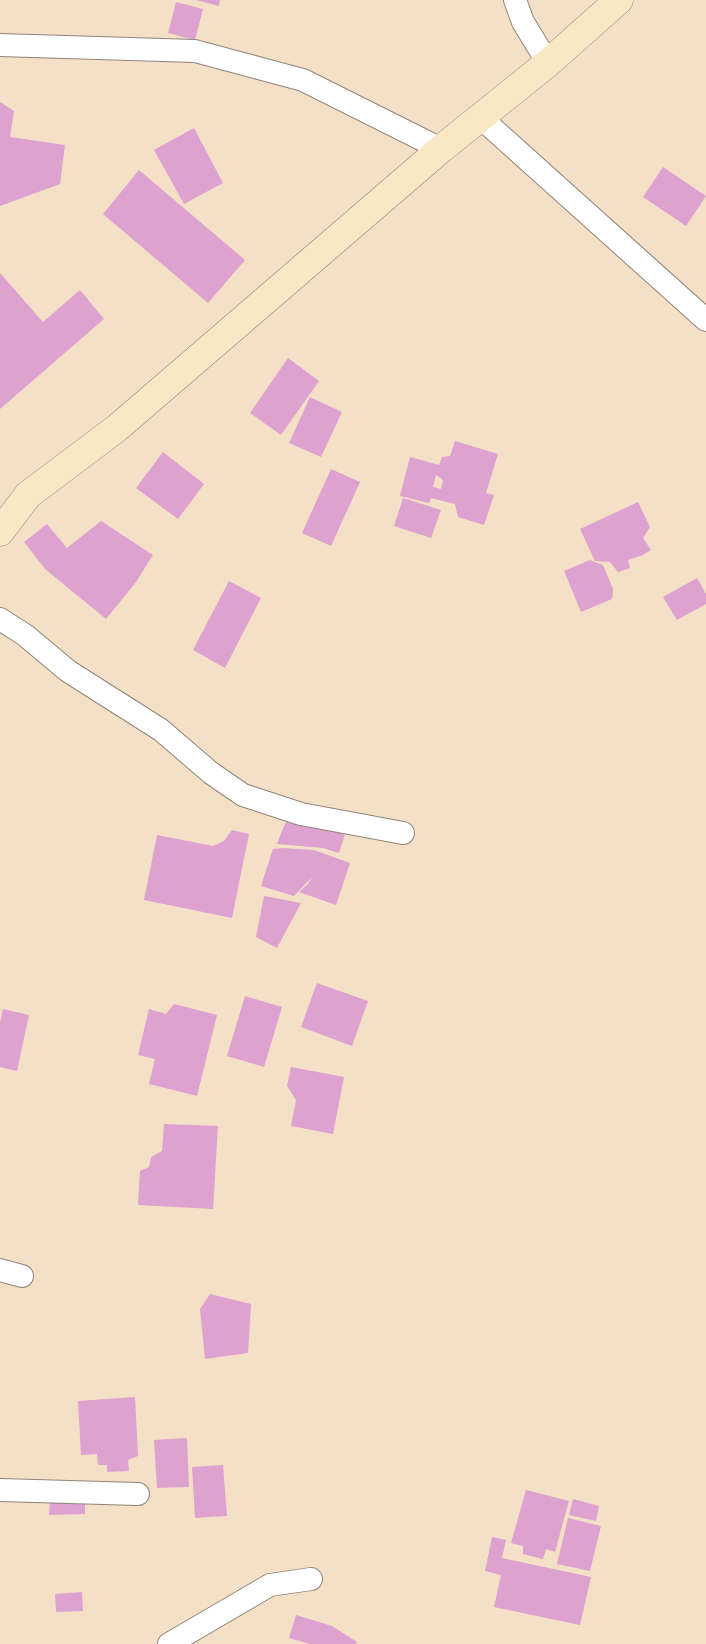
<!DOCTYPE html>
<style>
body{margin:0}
canvas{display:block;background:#f4dfc7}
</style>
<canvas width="706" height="1644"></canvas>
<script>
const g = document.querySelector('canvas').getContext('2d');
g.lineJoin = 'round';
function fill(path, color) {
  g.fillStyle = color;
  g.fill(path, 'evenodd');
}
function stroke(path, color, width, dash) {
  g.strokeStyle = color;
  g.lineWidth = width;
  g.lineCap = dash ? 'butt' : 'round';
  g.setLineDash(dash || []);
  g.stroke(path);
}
fill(new Path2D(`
 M196,0h24l-1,6z
 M176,2l27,7 -8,31 -27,-7z
 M0,102l14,9 -4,26 55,8 -5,39 -60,22z
 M194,128l29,55 -39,21 -30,-54z
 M663,167l43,29 -20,30 -43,-29z
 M139,170l106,90 -37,43 -105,-89z
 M0,273l43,49 37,-32 24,29 -104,90z
 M288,358l31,23 -38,54 -31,-22z
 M310,397l32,15 -21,45 -32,-14z
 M455,441l43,13 -12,39 8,2 -10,30 -26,-8 -3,-13 -24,-6 -2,5 -29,-7 10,-39 29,8 3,-8 8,-1zM436,475l7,5 -2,9 -8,-2z
 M163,452l41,32 -26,35 -42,-31z
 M331,469l29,13 -29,64 -29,-13z
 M403,498l38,12 -10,28 -37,-12z
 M638,502l12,25 -7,11 8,12 -8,5 -15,5 2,8 -12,4 -8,-10 -15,-1 -15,-32z
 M101,521l52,34 -17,27 -30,37 -61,-50 -21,-27 23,-18 20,24z
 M590,560l13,5 10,24 -1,10 -31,13 -17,-41z
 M697,578l9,16v10l-29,16 -14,-23z
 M229,581l32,17 -36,70 -32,-18z
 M289,818l56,16 -6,19 -16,-5 -46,-4 7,-18z
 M232,830l17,4 -17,84 -88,-18 13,-65 56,11 11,-5z
 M283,848l31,2 36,13 -14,42 -37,-13 9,-8 4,-7 -18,19 -33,-10 12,-37z
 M264,896l37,7 -24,45 -21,-11z
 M317,983l51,18 -16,45 -51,-19z
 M245,996l37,11 -18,60 -37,-11z
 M174,1004l43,11 -20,81 -48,-12 6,-25 -17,-4 11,-46 17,5z
 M3,1009l26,6 -12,56 -17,-4v-44z
 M291,1067l53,10 -11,57 -42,-8 5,-26 -9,-14z
 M164,1124l54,2 -5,83 -75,-4 2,-34 9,-4 2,-10 11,-6z
 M210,1294l41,10 -3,49 -43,6 -5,-50z
 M135,1397l3,59 -10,4 1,11 -22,1v-7h-9l-1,-11 -16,1 -3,-54z
 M187,1438l2,49 -32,1 -3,-48z
 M223,1465l4,51 -32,2 -3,-51z
 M526,1490l43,11 -14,51 -9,-3 -3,10 -20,-5v-8l-12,-3z
 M50,1497h35v17l-36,1z
 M573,1499l26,7 -3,15 -27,-6z
 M568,1518l33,8 -11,45 -33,-7z
 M492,1537l14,3 -4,18 89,19 -11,48 -86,-18 7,-32 -16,-4z
 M82,1592l1,19 -27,1 -1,-18z
 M296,1615l36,11 25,16 -1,2h-46l-21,-6z`), '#dda2cf');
const minor = new Path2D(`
 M515,0l8,22 25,41
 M0,45l195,6 108,29 138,69
 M481,118l225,202
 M0,619l25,16 43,36 93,59 50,43 32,22 58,19 102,19
 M0,1270l22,6
 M0,1490l138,4
 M169,1644l101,-59 41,-6`);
const secondary = new Path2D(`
 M0,532l28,-37 89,-67 324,-279 107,-86 71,-63`);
stroke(minor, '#908579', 24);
stroke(secondary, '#908579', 29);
stroke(minor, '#fff', 22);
stroke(secondary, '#f8e8c3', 28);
</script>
